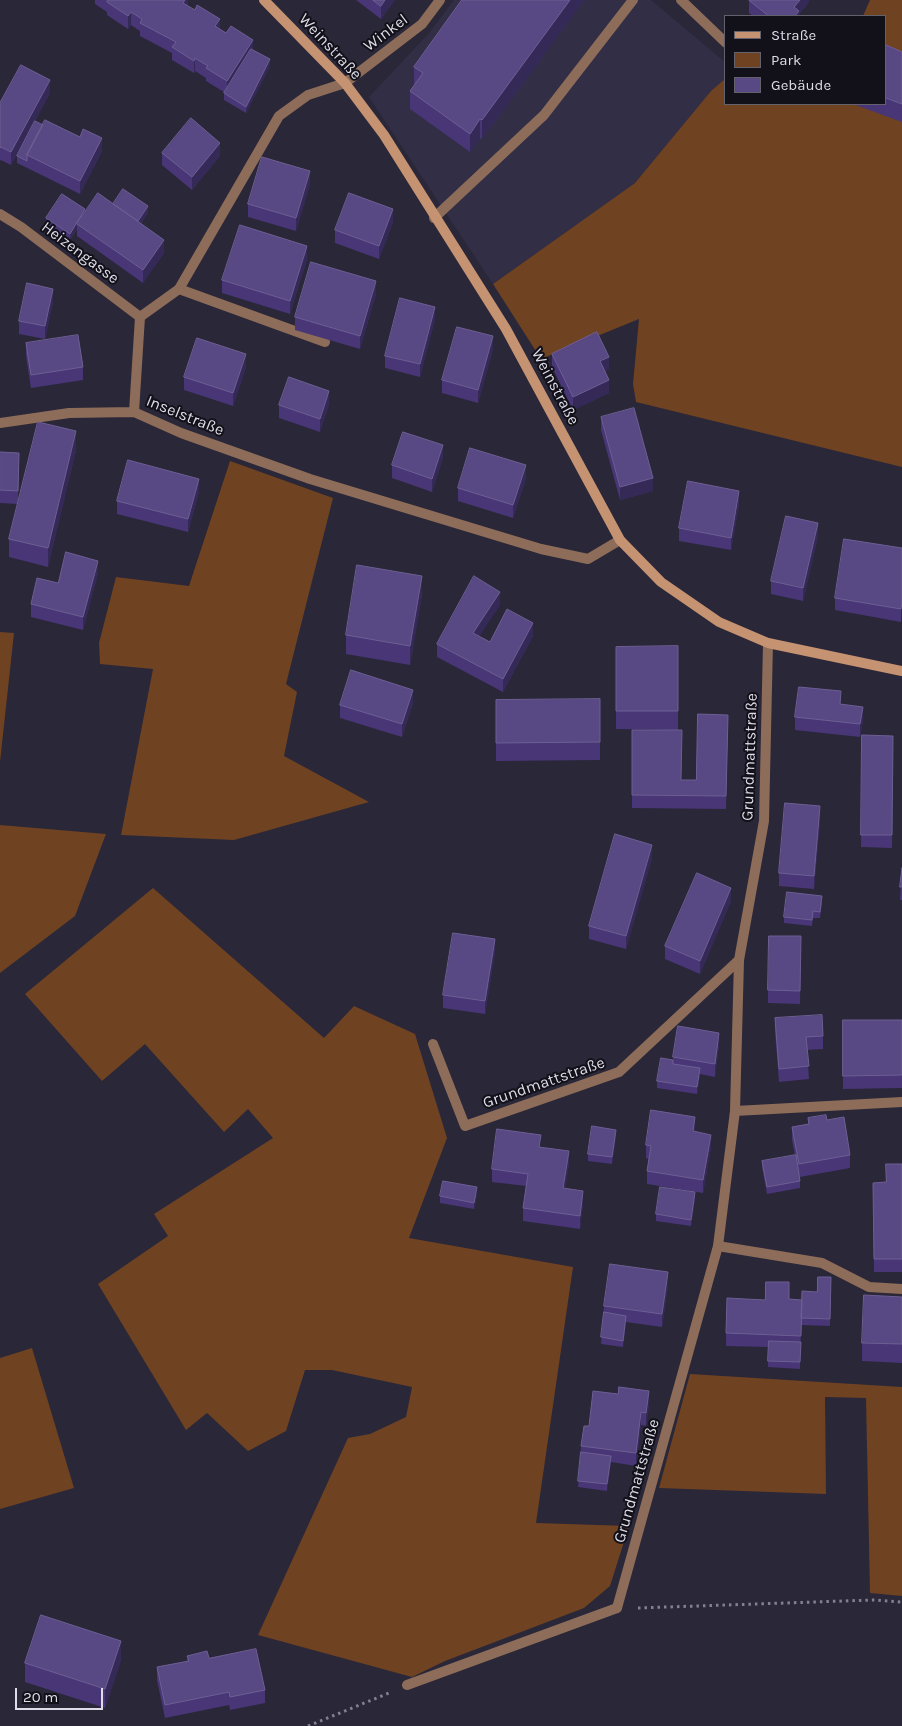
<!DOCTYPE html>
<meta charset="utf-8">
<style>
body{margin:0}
#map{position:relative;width:902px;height:1726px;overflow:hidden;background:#2a2738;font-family:Karla,sans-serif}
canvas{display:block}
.legend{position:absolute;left:724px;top:15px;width:162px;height:90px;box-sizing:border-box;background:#121119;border:1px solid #63626c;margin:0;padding:6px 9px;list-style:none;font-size:15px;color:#dddce8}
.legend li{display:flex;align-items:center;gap:10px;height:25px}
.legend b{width:25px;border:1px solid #63626c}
.scale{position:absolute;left:15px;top:1688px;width:88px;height:22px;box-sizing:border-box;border:2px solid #dddce8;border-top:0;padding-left:6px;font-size:15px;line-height:18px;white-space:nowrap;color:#dddce8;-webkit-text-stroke:4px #121119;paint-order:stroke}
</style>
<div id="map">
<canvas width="902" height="1726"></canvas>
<ul class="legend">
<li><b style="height:6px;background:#c69372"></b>Straße</li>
<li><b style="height:14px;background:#6f4222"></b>Park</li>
<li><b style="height:14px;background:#584883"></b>Gebäude</li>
</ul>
<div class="scale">20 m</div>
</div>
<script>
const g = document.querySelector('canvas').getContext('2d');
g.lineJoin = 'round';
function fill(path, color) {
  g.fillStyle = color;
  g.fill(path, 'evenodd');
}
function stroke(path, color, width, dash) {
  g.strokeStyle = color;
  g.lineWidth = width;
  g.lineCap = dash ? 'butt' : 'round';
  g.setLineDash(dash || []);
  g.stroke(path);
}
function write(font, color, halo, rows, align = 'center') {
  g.font = font + ' Karla,sans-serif';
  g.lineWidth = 4;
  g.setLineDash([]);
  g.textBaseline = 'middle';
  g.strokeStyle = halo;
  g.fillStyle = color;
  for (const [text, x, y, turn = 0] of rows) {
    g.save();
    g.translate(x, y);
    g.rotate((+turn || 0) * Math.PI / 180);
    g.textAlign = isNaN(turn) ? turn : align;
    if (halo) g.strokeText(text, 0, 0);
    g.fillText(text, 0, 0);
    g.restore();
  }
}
fill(new Path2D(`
 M454,0h197l75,63v15l-15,13 -76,92 -142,101 -124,-187 60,-64z`), '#322e45');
fill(new Path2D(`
 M870,0h32v467l-266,-65 -3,-18 6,-65 -98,40 -48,-75 142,-101 76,-92 15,-13v26h160v-88h-23z
 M230,461l103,37 -47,186 11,8 -13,64 85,46 -135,38 -113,-5 32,-166 -53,-5 -1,-21 17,-66 73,9z
 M0,632l14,1 -14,129z
 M0,825l106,9 -31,82 -75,57z
 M153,888l171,150 30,-32 61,28 32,104 -38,100 164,29 -37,256 93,3 -19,60 -26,22 -139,53 -33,16 -154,-42 90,-197 22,-4 36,-17 6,-30 -80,-17h-27l-19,61 -38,20 -41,-38 -21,17 -88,-146 70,-48 -14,-22 119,-76 -25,-29 -24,23 -79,-88 -43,37 -77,-87z
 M32,1348l42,140 -74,21v-151z
 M690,1374l212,13v209l-32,-3 -4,-195 -41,-1 1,97 -167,-6z`), '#6f4222');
stroke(new Path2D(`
 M638,1608l235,-8 29,2
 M308,1726l81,-33`), '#838190', 3, [2.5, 4]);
stroke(new Path2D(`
 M434,218l110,-103 89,-115
 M179,289l146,53
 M735,1111l167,-9
 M718,1246l104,17 47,24 33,2
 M407,1685l210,-77`), '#8d6d59', 10);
stroke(new Path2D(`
 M681,0l45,43
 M0,214l21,13 119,90
 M134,412l6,-95 39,-28 100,-173 29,-21 37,-12 77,-59 18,-24
 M0,423l69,-10 65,-1 47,21 129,46 231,70 47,10 32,-19
 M433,1044l32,82 154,-54 120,-112 25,-139 4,-178
 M617,1608l101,-362 17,-135 4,-151`), '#8d6d59', 10);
stroke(new Path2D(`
 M264,0l81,83 39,52 122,194 114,211 41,42 58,40 49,21 134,28`), '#c69372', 10);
fill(new Path2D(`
 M95,0h93v6l32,23 33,21 17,16 -24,47 -22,-13v-8l-18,-11v-3l-11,-7 -1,2 -22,-13v-7l-32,-17v-5l-9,-6 -3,4 -21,-14v-3l-12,-8z
 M356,0h39l-14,19z
 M462,0h122l-102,139 -2,-1 -10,14 -60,-43v-18l4,-6v-18z
 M749,0h60v2l-10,12v2h-46l-4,-3z
 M886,45l16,7v70l-49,-18h33z
 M50,93l-39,72 -10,-5 -1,1v-58z
 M43,125l37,12 22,14 -22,43 -63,-31v-7z
 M162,153l58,3 -28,34 -30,-25z
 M310,184l-14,47 -48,-14v-13z
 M113,204l35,9 -7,10 23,30 -21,30 -66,-47v-7l-7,11 -24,-15v-7l39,-7z
 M393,222l-14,37 -44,-16v-13z
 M307,259l-17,55 -68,-21v-13z
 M376,294l-16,55 -65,-19v-13z
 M53,302l-8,37 -26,-5v-13z
 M435,319l-15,58 -35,-9v-12z
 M26,343l57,24v13l-52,8 -5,-32z
 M493,349l-15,54 -36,-10v-13z
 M552,354l57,15 -4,2 4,22 -36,17 -21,-43z
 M246,367l-13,39 -49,-16v-13z
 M329,404l-9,28 -41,-14v-13z
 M601,417l52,74 -33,9 -19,-70z
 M76,450l-28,117 -39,-10v-18l9,-35 -18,-1v-51l19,1 -1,48z
 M443,458l-11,34 -40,-14v-13z
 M526,478l-13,40 -55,-17v-13z
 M199,492l-11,40 -71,-18v-13z
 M739,504l-8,46 -52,-9v-13z
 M818,536l-15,65 -32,-7v-13z
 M902,548l-1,74 -66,-12v-12z
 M98,573l-15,57 -52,-13v-13z
 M422,594l-12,71 -64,-11v-19z
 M500,605l-21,31 11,6 43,-6 -30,56 -66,-35v-13z
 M678,646v84l-62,-1v-82z
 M600,699v61l-104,1v-61z
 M413,703l-11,34 -62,-19v-13z
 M841,704l22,16 -3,17 -65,-7v-13z
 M728,715l-2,94 -94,-1v-13l49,-15h15z
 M862,735l31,1 -1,112 -31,-1z
 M820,819l-6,70 -35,-3v-13z
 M652,858l-26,91 -37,-10v-13z
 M902,868v32h-2z
 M731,901l-31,73 -35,-15v-13z
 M822,902l-2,16h-7l-1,8 -28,-3v-6z
 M801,936l-1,68 -32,-1v-13z
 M495,952l-10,62 -42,-6v-13z
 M775,1018l48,18v13l-16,1 2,29 -30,3 -4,-51z
 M843,1020h59v68l-59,1z
 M719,1045l-4,32 -15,-3 -3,20 -40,-6v-7l16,-21v-3z
 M808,1118l19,2 23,35v13l-50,9v11l-33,6 -5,-27v-6l33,-6 -3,-15v-13l16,-3z
 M695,1130v2l16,15 -8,46 -56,-9v-13l2,-12 -3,-1v-13z
 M616,1136l-4,28 -24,-3v-7z
 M541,1147l28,17 -4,24 18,15 -3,26 -57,-8v-13l3,-22 -34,-4v-13z
 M902,1164v108h-28l-1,-89 13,-1z
 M477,1194l-3,15 -34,-6v-7z
 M695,1199l-4,27 -35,-5v-7z
 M831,1277l-1,49 -29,-1 -1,44 -32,-2v-20l-42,-1v-13l39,-33 24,-1 13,1 15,-8z
 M668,1285l-6,42 -36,-5 -3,25 -22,-3 3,-38z
 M902,1297v66l-40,-2v-18z
 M649,1404l-3,22 -5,-1 -5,41 -25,-4 -4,29 -29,-4 3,-41 8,-20z
 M187,1656l22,2 56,32v13l-35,7 -1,-5 -64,13 -8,-38v-13l30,-6z
 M121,1660l-16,48 -80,-26v-19z`), '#483677');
fill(new Path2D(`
 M185,0h3v8l-5,-5z
 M385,0h10l-14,19v-13z
 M570,0h14l-102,139v-19z
 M800,0h9v2l-10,12v2h-5v-9z
 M131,12v13l-3,4v-13z
 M220,19v13l-5,-6z
 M253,40v13l-26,41v-13z
 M195,58v13l-1,2v-12z
 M270,59v7l-24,47v-6z
 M50,80v13l-39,72v-13z
 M480,119v19l-10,14v-18z
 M102,138v13l-22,43v-13z
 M220,143v13l-28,34v-13z
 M310,171v13l-14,47v-13z
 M148,206v7l-13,19v-7z
 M85,209v7l-8,8v5l-7,11v-6z
 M393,209v13l-14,37v-13z
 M164,240v13l-21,30v-13z
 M307,246v13l-17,55v-13z
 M376,281v13l-16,55v-13z
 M53,289v13l-8,37v-13z
 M435,307v12l-15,58v-13z
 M493,336v13l-15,54v-13z
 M246,354v13l-13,39v-13z
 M609,357v12l-9,5v-13z
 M609,380v13l-36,17v-13z
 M329,391v13l-9,28v-13z
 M76,431v19l-28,117v-19z
 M443,445v13l-11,34v-13z
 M526,465v13l-13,40v-13z
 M653,478v13l-33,9v-13z
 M199,479v13l-11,40v-13z
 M739,491v13l-8,46v-12z
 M818,523v13l-15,65v-13z
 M98,561v12l-15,57v-13z
 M422,576v18l-12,71v-19z
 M500,592v13l-27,41v-13z
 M902,602v13l-1,7v-13z
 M533,623v13l-30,56v-13z
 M413,690v13l-11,34v-13z
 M863,707v13l-3,17v-13z
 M820,806v13l-6,70v-13z
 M652,845v13l-26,91v-13z
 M731,888v13l-31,73v-13z
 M495,939v13l-10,62v-13z
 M719,1033v12l-4,32v-13z
 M700,1068v6l-3,20v-7z
 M695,1117v13l-2,14v-13z
 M616,1130v6l-4,28v-7z
 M711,1135v12l-8,46v-13z
 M569,1151v13l-6,36v-12z
 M477,1187v7l-3,15v-6z
 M583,1191v12l-3,26v-13z
 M695,1192v7l-4,27v-6z
 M668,1272v13l-6,42v-13z
 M626,1316v6l-3,25v-6z
 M649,1391v13l-3,22v-13z
 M641,1412v13l-5,41v-13z
 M611,1456v6l-4,29v-7z
 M121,1641v19l-16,48v-19z`), '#352958');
const building = new Path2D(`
 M108,0h77l-2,3 12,7 2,-5 23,14 -5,7 11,7 5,-7 22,14 -26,41 -21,-13 2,-2 -13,-8 -1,3 -22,-14 4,-5 -36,-19 2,-4 -11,-7 -3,4 -21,-14z
 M373,0h12l-4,6z
 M462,0h108l-88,120 -2,-1 -10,15 -60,-43 13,-18 -9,-6z
 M749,0h51l-6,7 5,4 -4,5h-26z
 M886,45l16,7v52l-16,-6z
 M251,49l19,10 -24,48 -22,-14z
 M21,65l29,15 -39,72 -10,-5 -1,1v-45z
 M191,118l29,25 -28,34 -30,-24z
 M45,120l35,17 3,-8 19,9 -22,43 -53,-26z
 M35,121l8,4 -16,30v6l-10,-5z
 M262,157l48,14 -14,47 -48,-14z
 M123,189l25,17 -10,15 -25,-17z
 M98,193l66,47 -21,30 -66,-46z
 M349,193l44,16 -14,37 -44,-16z
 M62,194l23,15 -15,25 -24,-16z
 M240,225l67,21 -17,55 -68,-21z
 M311,262l65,19 -16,55 -65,-19z
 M27,283l26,6 -8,37 -26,-5z
 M400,298l35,9 -15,57 -35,-8z
 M457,327l36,9 -15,54 -36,-10z
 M597,332l12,25 -9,4 9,19 -36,17 -21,-43z
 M78,335l5,32 -52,8 -5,-32z
 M197,338l49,16 -13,39 -49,-16z
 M289,377l40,14 -9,28 -41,-14z
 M634,408l19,70 -33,9 -19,-70z
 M38,422l38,9 -28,117 -39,-9z
 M403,432l40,13 -11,34 -40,-14z
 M470,448l56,17 -13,40 -55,-17z
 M0,452l19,1 -1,38 -18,-1z
 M128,460l71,19 -11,40 -71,-18z
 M688,481l51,10 -8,47 -52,-10z
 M786,516l32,7 -15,65 -32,-7z
 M844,539l58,9v54l-1,7 -66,-11z
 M66,552l32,9 -15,56 -52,-13 6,-26 21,5z
 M357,565l65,11 -12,70 -64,-11z
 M474,576l26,16 -27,41 17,9 17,-33 26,14 -30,56 -66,-35z
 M678,646v65h-62v-64z
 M351,670l62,20 -11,34 -62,-19z
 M799,687l42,4 -1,13 23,3 -3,17 -65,-7z
 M600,699v43l-104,1v-43z
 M698,714l30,1 -2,81 -94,-1v-65h50l-1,50h15z
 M862,735l31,1 -1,99h-31z
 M785,803l35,3 -6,70 -35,-3z
 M615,834l37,11 -26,91 -37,-10z
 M902,868v19h-2z
 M697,873l34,15 -31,73 -35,-15z
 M787,892l35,4 -2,16 -7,-1 -1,9 -28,-3z
 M453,933l42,6 -10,62 -42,-6z
 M769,936h32l-1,55 -32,-1z
 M822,1015l1,21 -17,1 3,29 -30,3 -4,-51z
 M843,1020h59v55l-59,1z
 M678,1026l41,7 -4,31 -42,-7z
 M661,1058l12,2v4l27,4 -3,19 -40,-6z
 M651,1110l44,7 -2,14 18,4 -8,45 -56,-9 4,-25 -5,-1z
 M826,1115l1,5 17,-3 6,38 -51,9 -7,-37 17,-3 -1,-6z
 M592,1126l24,4 -4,27 -24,-3z
 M497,1129l44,6 -2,12 30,4 -6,37 20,3 -3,25 -57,-8 5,-34 -36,-5z
 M796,1155l4,26 -33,6 -5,-26z
 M886,1164h16v95h-28l-1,-76 13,-1z
 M443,1181l34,6 -3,16 -34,-7z
 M660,1187l35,5 -4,28 -35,-6z
 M610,1264l58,8 -6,42 -58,-8z
 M818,1277h13l-1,42 -29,-1 1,-27 15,1z
 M766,1282h23v17l13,1 -1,36 -75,-3 1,-35 38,2z
 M864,1295l38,2v47l-40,-1z
 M604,1312l22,4 -3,25 -22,-4z
 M769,1341l32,1 -1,20 -32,-1z
 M619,1387l30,4 -3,22 -5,-1 -5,41 -55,-7 3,-20h5l4,-35 25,3z
 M581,1452l30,4 -4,28 -29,-3z
 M41,1615l80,26 -16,48 -80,-26z
 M256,1649l9,41 -35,7 -1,-5 -64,13 -8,-38 32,-6 -2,-5 20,-5 2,7z`);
fill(building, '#584883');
stroke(building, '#6d5f93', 1);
write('16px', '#dddce8', '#121119', [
 ["Winkel",386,33,-37],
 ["Weinstraße",330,47,47],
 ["Heizengasse",80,253,37],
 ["Weinstraße",555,387,62],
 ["Inselstraße",185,416,22],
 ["Grundmattstraße",750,757,-88],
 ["Grundmattstraße",544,1083,-19],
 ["Grundmattstraße",637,1481,-74]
]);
</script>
